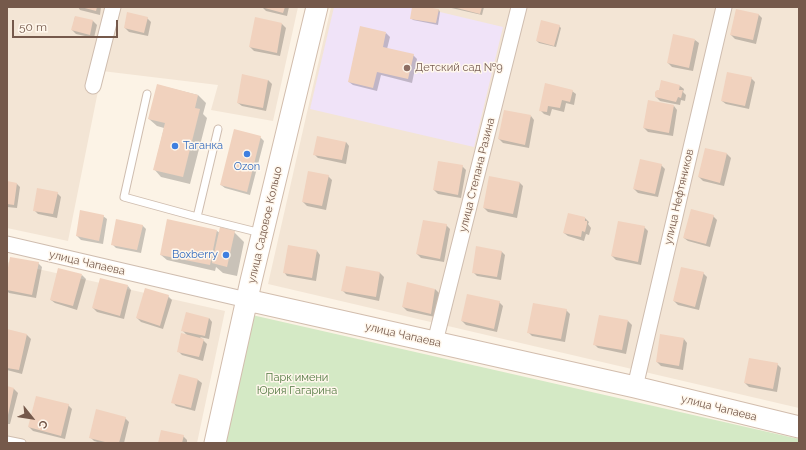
<!DOCTYPE html>
<meta charset="utf-8">
<style>
body{margin:0}
#map{position:relative;width:806px;height:450px;overflow:hidden;background:#fcf3e6;font-family:Raleway,sans-serif}
canvas{display:block}
.frame{position:absolute;inset:0;border:8px solid #75594b;pointer-events:none}
.north{position:absolute;left:12px;top:398px;width:40px;height:40px;-webkit-text-stroke:3px #fff7ec;paint-order:stroke;rotate:120deg;font-size:11px;font-weight:700;line-height:16px;text-align:center;color:#75594b}
.north::after{content:'';display:block;margin:auto;width:14px;height:18px;background:#75594b;clip-path:polygon(50% 0,100% 100%,50% 72%,0 100%)}
.scale{position:absolute;left:12px;top:20px;width:106px;height:18px;box-sizing:border-box;border:2px solid #75594b;border-top:0;padding-left:5px;font-size:12px;line-height:14px;white-space:nowrap;color:#75594b;-webkit-text-stroke:3px #fff7ec;paint-order:stroke}
</style>
<div id="map">
<canvas width="806" height="450"></canvas>
<div class="frame"></div>
<div class="north">С</div>
<div class="scale">50 m</div>
</div>
<script>
const g = document.querySelector('canvas').getContext('2d');
g.lineJoin = 'round';
function fill(path, color) {
  g.fillStyle = color;
  g.fill(path, 'evenodd');
}
function stroke(path, color, width, dash) {
  g.strokeStyle = color;
  g.lineWidth = width;
  g.lineCap = dash ? 'butt' : 'round';
  g.setLineDash(dash || []);
  g.stroke(path);
}
function write(font, color, halo, rows, align = 'center') {
  g.font = font + ' Raleway,sans-serif';
  g.lineWidth = 3;
  g.setLineDash([]);
  g.textBaseline = 'middle';
  g.strokeStyle = halo;
  g.fillStyle = color;
  for (const [text, x, y, turn = 0] of rows) {
    g.save();
    g.translate(x, y);
    g.rotate((+turn || 0) * Math.PI / 180);
    g.textAlign = isNaN(turn) ? turn : align;
    if (halo) g.strokeText(text, 0, 0);
    g.fillText(text, 0, 0);
    g.restore();
  }
}
fill(new Path2D(`
 M7,7h291l-25,114 -62,-11 7,-25 -116,-14 -34,170 -61,-13z
 M331,7h468v401l-531,-124z
 M7,262l218,49 -28,132h-175l-15,-3z`), '#f3e5d5');
fill(new Path2D(`
 M334,7h85l84,20 -29,120 -164,-38z`), '#f0e3f8');
fill(new Path2D(`
 M252,315l547,124v4h-574z`), '#d4e9c5');
fill(new Path2D(`
 M78,7h23l-1,8 -20,-5z
 M262,7h27l-2,9 -21,-5z
 M413,7h8l18,3 1,2 -2,13 -25,-5 -2,-2z
 M447,7h37l-2,8z
 M758,14l4,4 -6,26 -21,-5 -4,-4z
 M75,17l18,4 4,4 -3,13 -18,-4 -4,-4z
 M147,18l4,4 -3,14 -19,-4 -4,-4z
 M256,19l26,5 4,4 -6,28 -26,-5 -4,-4z
 M559,26l2,2 -5,19 -17,-4 -2,-2z
 M386,33l4,4 -3,12 26,6 4,4 -5,24 -31,-8 -4,16 -24,-6 -4,-3z
 M695,40l4,3 -6,28 -21,-4 -4,-4z
 M751,78l4,4 -6,27 -23,-5 -4,-3z
 M268,80l4,4 -6,27 -24,-5 -4,-3z
 M662,81l18,5 4,3 -1,3 3,3 -1,6 -4,-1 -1,5 -20,-4 -4,-4 3,-6z
 M158,85l40,10 8,8 -3,11 4,4 -17,66 -29,-7 -7,-8 10,-41 -7,-2 -8,-7z
 M572,91l4,3 -2,11 -8,-2 -2,9 -12,-3 -2,7 -6,-2 -4,-4z
 M674,106l3,4 -4,26 -25,-4 -4,-4z
 M531,116l3,4 -5,28 -26,-5 -4,-4z
 M260,137l4,4 -14,54 -25,-7 -4,-3z
 M346,142l3,4 -3,18 -28,-6 -3,-3z
 M706,149l21,5 4,4 -7,28 -21,-5 -4,-4z
 M661,165l4,4 -7,28 -20,-4 -4,-4z
 M462,166l4,4 -5,28 -23,-4 -4,-4z
 M328,176l4,4 -6,30 -19,-4 -4,-4z
 M7,182l10,2 3,3 -3,21 -10,-1z
 M519,182l4,4 -6,32 -29,-6 -4,-4z
 M57,193l4,4 -4,21 -19,-4 -4,-4z
 M103,216l4,3 -4,25 -22,-4 -4,-4z
 M713,216l4,4 -7,27 -22,-6 -4,-3z
 M585,218l4,4 -1,2 3,4 -2,7 -3,-1 -2,7 -16,-5 -4,-3z
 M142,225l4,4 -5,24 -25,-5 -4,-4z
 M446,225l4,4 -6,33 -23,-4 -4,-4z
 M644,227l4,4 -7,34 -25,-5 -4,-4z
 M217,231l3,2 14,-1 10,10 -7,34 -14,-3 -7,-6 -1,4 -48,-11 -6,-5z
 M317,251l3,4 -4,26 -29,-5 -3,-4z
 M501,251l4,4 -4,25 -24,-4 -4,-4z
 M38,263l4,4 -6,31 -27,-5 -2,-2v-12z
 M347,267l33,6 4,4 -5,24 -33,-7 -4,-4z
 M703,273l4,4 -8,33 -21,-5 -4,-4z
 M82,275l4,4 -9,31 -22,-7 -4,-3z
 M128,286l3,4 -7,29 -27,-7 -4,-4z
 M435,289l4,4 -4,24 -28,-6 -4,-4z
 M168,296l4,4 -9,29 -22,-7 -4,-4z
 M499,302l4,4 -6,26 -31,-7 -4,-4z
 M566,310l4,4 -5,28 -33,-6 -4,-4z
 M209,318l3,4 -3,17 -9,-2 7,7 -4,17 -21,-6 -4,-4 10,-15 -5,-5z
 M628,321l4,4 -6,29 -28,-6 -4,-4z
 M7,330l20,5 4,4 -9,35 -15,-4z
 M684,339l3,4 -4,27 -22,-4 -4,-4z
 M777,364l4,4 -4,24 -28,-5 -4,-4z
 M180,375l18,5 4,3 -7,28 -19,-5 -3,-4z
 M7,387l7,2 4,4 -8,31h-3z
 M68,405l4,4 -7,30 -32,-8 -4,-4z
 M125,418l4,4 -5,21h-23l-7,-2 -4,-4z
 M183,436l4,4v3h-28z`), '#0003');
fill(new Path2D(`
 M81,7h16l-1,4z
 M261,7h24l-2,6z
 M412,7h14l13,2 -3,14 -26,-4z
 M453,7h29l-2,7z
 M736,9l23,5 -6,26 -23,-5z
 M127,12l21,5 -4,16 -20,-5z
 M75,16l18,4 -3,15 -19,-5z
 M255,17l27,6 -5,30 -28,-6z
 M541,20l19,5 -6,21 -18,-5z
 M360,26l26,6 -3,15 31,7 -6,25 -31,-7 -4,16 -25,-6z
 M673,34l22,5 -6,29 -22,-5z
 M727,72l25,5 -7,29 -24,-5z
 M242,74l26,6 -5,28 -26,-5z
 M661,80l19,5 -1,5h4l-2,8 -3,-1 -2,5 -21,-5v-5l2,-2h2z
 M545,83l28,7 -3,12 -8,-2 -2,8 -12,-2 -1,6 -8,-1z
 M157,84l41,11 -3,13 5,1 -17,68 -30,-7 12,-47 -17,-4z
 M648,100l26,5 -5,28 -26,-5z
 M504,110l27,5 -6,30 -27,-6z
 M234,129l27,7 -14,56 -27,-7z
 M317,136l29,6 -4,18 -29,-5z
 M705,148l22,5 -7,30 -22,-6z
 M640,159l22,5 -7,30 -22,-5z
 M438,161l25,4 -5,30 -25,-5z
 M308,171l21,4 -7,31 -20,-4z
 M489,176l31,6 -7,32 -30,-6z
 M7,181l10,2 -3,22 -7,-1z
 M37,188l21,4 -5,22 -20,-3z
 M691,209l23,6 -8,29 -23,-6z
 M80,210l24,5 -5,26 -23,-5z
 M568,213l17,4v4h2v3l-2,8 -3,-1 -1,6 -18,-4z
 M116,219l27,6 -6,25 -26,-5z
 M167,219l50,11 -7,35 -50,-10z
 M423,220l24,4 -7,35 -24,-5z
 M618,221l27,5 -7,36 -27,-6z
 M220,227l15,4 -8,36 -15,-4z
 M288,245l29,5 -5,28 -29,-5z
 M476,246l26,5 -5,26 -25,-4z
 M10,257l29,5 -7,33 -25,-5v-17z
 M346,266l34,6 -4,25 -35,-6z
 M681,267l23,5 -9,35 -22,-6z
 M58,268l24,6 -9,32 -23,-6z
 M100,278l28,7 -8,31 -28,-8z
 M407,282l28,7 -4,25 -29,-7z
 M145,288l24,7 -9,31 -24,-8z
 M467,294l33,7 -6,28 -33,-8z
 M533,303l34,6 -6,30 -34,-6z
 M186,312l23,6 -4,18 -24,-5z
 M599,315l29,5 -6,30 -29,-5z
 M7,329l20,5 -8,36 -12,-2z
 M181,333l23,6 -5,18 -22,-5z
 M660,334l24,4 -5,28 -23,-4z
 M749,358l29,5 -5,26 -29,-6z
 M179,374l19,5 -7,29 -20,-5z
 M7,386l7,2 -6,27h-1z
 M36,396l33,8 -8,32 -33,-9z
 M96,409l30,8 -7,26h-10l-20,-5z
 M161,430l23,5 -2,8h-24z`), '#f1d2be');
const lane = new Path2D(`
 M147,94l-23,103 73,20
 M218,129l-21,88 64,16
 M7,440l15,3`);
const street = new Path2D(`
 M93,86l20,-79
 M7,244l240,56
 M435,342l84,-335
 M635,387l89,-380`);
const secondary = new Path2D(`
 M247,300l388,87 164,40
 M215,443l36,-162 66,-274`);
stroke(lane, '#cfbdaf', 9);
stroke(street, '#cfbdaf', 17);
stroke(secondary, '#d2bdad', 23);
stroke(lane, '#fff', 7);
stroke(street, '#fff', 15);
stroke(secondary, '#fff', 21);
for (const [x, y, r, color] of [
 [407,68,4,"#8d6e63"],
 [175,146,4,"#3f7fe0"],
 [247,154,4,"#3f7fe0"],
 [226,255,4,"#3f7fe0"]
]) {
  const dot = new Path2D();
  dot.arc(x, y, r, 0, 2 * Math.PI);
  g.fillStyle = color;
  g.fill(dot);
  stroke(dot, '#fff7ec', 1.5);
}
write('11px', '#785e54', '#fff7ec', [
 ["Детский сад №9",415,68]
], 'left');
write('11px', '#366cbe', '#fff7ec', [
 ["Таганка",183,146],
 ["Ozon",247,167,"center"],
 ["Boxberry",218,255,"right"]
], 'left');
write('11px', '#75594b', '#fff7ec', [
 ["улица Степана Разина",477,175,-76],
 ["улица Нефтяников",679,197,-77],
 ["улица Садовое Кольцо",265,225,-77],
 ["улица Чапаева",87,263,13],
 ["улица Чапаева",403,335,13],
 ["улица Чапаева",719,408,14]
]);
write('11px', '#547a43', '#fff7ec', [
 ["Парк имени",297,378],
 ["Юрия Гагарина",297,391]
]);
</script>
